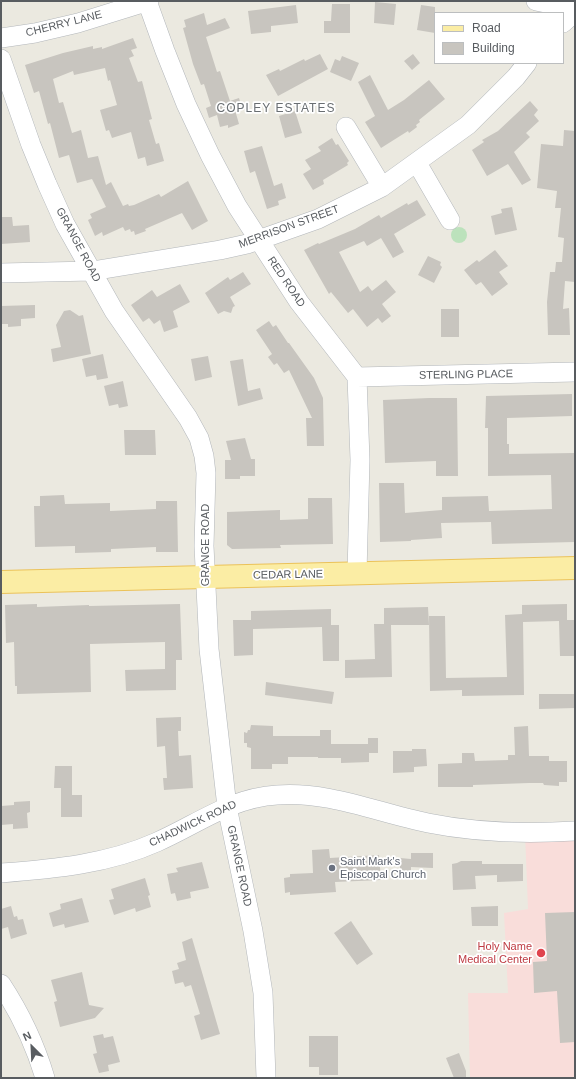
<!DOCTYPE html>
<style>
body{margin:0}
#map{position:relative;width:576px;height:1079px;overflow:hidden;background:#ebe9e0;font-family:Helvetica,sans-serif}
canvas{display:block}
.frame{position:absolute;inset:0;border:2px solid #585c60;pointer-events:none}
.legend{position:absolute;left:434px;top:12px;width:130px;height:52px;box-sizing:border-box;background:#fff;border:1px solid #bcbebf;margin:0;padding:5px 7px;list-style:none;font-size:12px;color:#585c60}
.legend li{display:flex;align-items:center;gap:8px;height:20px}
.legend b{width:20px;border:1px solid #bcbebf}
.north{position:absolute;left:12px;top:1027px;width:40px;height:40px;-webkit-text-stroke:3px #fff;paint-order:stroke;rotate:336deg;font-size:11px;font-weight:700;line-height:16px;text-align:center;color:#585c60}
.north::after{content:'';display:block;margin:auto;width:14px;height:18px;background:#585c60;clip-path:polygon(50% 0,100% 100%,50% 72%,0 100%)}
</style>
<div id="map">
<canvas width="576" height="1079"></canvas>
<div class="frame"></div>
<ul class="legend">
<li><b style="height:5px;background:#fbeda4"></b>Road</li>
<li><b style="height:11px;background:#c8c5bf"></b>Building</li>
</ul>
<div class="north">N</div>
</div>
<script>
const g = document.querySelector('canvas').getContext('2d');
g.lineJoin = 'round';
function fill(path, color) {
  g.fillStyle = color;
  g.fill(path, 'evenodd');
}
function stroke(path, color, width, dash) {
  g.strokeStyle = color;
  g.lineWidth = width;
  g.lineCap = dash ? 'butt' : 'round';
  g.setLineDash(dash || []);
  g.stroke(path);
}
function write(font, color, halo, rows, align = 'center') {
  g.font = font + ' Helvetica,sans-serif';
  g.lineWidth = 3.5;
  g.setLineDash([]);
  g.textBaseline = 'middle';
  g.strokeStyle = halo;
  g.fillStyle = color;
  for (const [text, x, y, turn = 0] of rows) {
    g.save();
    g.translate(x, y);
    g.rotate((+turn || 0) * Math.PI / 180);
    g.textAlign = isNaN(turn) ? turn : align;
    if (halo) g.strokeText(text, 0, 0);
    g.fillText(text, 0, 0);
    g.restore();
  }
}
fill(new Path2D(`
 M575,831v247h-105l-2,-85h40l-4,-80 24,-4 -3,-76z`), '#f9ddda');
fill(new Path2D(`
 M451 235a8 8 0 1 1 16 0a8 8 0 1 1-16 0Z`), '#bce2bc');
fill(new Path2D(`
 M375,2l21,2 -2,21 -20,-2z
 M332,4h18v29h-26v-12h7z
 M296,5l2,18 -27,3v6l-20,2 -3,-23z
 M421,5l14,2v26l-18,-3z
 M204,13l3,12 18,-7 5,10 -24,9 11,35 3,-1 10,30 9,-3 3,10 -7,2 4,14 -11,4v-3l-8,2 -3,-12 -8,3 -3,-10 5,-2 -7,-22 -3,1 -8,-21 -10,-36 3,-1 -2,-7z
 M133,38l4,10 -6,2 3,6 -5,2 9,24 4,-1 10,38 -3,1 7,24 3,-1 5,18 -17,5 -2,-9 -7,2 -7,-27 -19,6 -3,-8 -3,1 -6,-21 17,-5 -7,-25 -2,1 -3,-13 -31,7 -1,-4 -20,8 6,24 4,-1 9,31 9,-3 7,28 10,-2 8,29 5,-3 12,24 5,-2 1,2 5,-1 25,-11 2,3 27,-16 20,40 -16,9 -10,-17 -37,16 1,2 -11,4 -1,-4 -3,1 -1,-3 -5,2 -2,-4 -20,9 -1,-4 -7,4 -7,-16 4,-2 -2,-4 16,-7 -14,-28 -15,4 -8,-28 -10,3 -9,-35 -2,1 -9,-33 -5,2 -9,-28 38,-12 30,-7v3l9,-2v2z
 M320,54l8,15 -50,27 -12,-21 13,-6 1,2 24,-12 1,2z
 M413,54l7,9 -8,7 -8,-9z
 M342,56l17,7 -8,18 -21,-9 5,-13 5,2z
 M370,75l18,35 16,-10 25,-20 16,19 -26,21 1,2 -4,3 1,2 -8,6 -1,-2 -27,17 -16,-26 10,-6 -17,-34z
 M530,101l8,9 -4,5 5,6 -13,12 4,4 -16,15 17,28 -9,5 -14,-21 -21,12 -15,-26 12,-8 -2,-2 16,-9z
 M295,111l7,22 -17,5 -6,-22z
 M564,130l11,1v151l-10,-1 -2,28 6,-1 1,27h-22l-1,-33 3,-30h5l1,-10h6l2,-24 -6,-1 3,-29h-6l2,-17 -20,-3 4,-44 22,2z
 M332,138l4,7 2,-1 11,17 -2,2 1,2 -25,15 1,4 -11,6 -10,-16 8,-5 -6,-9 16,-9 -3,-4z
 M262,146l12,40 8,-3 4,15 -8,3 1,4 -12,4 -12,-38 -5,2 -6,-22z
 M417,200l9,15 -32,19 10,18 -11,6 -12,-20 -14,8 -3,-5 -25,11 21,40 8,-6 4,5 14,-11 10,12 -14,12 9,12 -9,7 -4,-5 -11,9 -14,-18 -5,4 -17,-21 -2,2 -25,-44 14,-7 1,1 36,-15 24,-14 2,3 26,-15 1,2z
 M512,207l5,23 -22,5 -4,-19 11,-3 -1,-4z
 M1,217h11l1,9 16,-1 1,17 -29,2z
 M495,250l13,16 -9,6 9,12 -16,12 -11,-14 -5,3 -12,-15 13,-10 2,2z
 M428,256l13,6 -1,3 2,2 -8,16 -16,-8z
 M243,272l8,12 -21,13 5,9 -2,1 -2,6 -7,-2 -6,3 -13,-21 23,-16 2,3z
 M180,284l10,18 -17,9 5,16 -14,5 -4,-12 -6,4 -5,-6 -6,4 -12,-17 21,-15 5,7z
 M35,305v13l-14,1v7l-13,1v-3h-7v-18z
 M441,309h18v28h-18z
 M70,310l9,6 4,-1 8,39 -38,8 -2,-13 10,-2 -5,-22 8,-14z
 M269,321l4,6 3,-2 12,18h1l25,35 9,20 1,48h-17l-1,-28h6l-23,-48 -5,3 -7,-10 -3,2 -6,-8 4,-3 -16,-24z
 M103,354l5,24 -11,2 -1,-5 -10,2 -4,-18z
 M208,356l4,21 -17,4 -4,-22z
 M243,359l5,32 12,-3 3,11 -25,7 -8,-45z
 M123,381l5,25 -9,2 -1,-4 -9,2 -5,-20z
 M572,394v22l-65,2v26h2v10l65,-1 1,89 -83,2 -1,-22 -50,1 1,15 -31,2v1l-31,1 -1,-59h25l1,30 37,-3v-13l46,-1 1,15 63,-2 -1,-34 -63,1v-48h-3l1,-32z
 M429,398h28l1,78h-22v-15l-51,2 -2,-63z
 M124,430h31l1,25h-31z
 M245,438l6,21h4v17h-15v3h-15v-19h6l-5,-19z
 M64,495l1,9 45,-1v8l46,-2v-8h21l1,51h-22v-5l-45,2v3l-36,1v-7l-40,1 -1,-41h6v-10z
 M308,498h24l1,46 -53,1 1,3 -49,1 -5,-4v-33l53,-2v10l28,-1z
 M37,604v3l52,-2v1l91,-2 2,56h-6v30l-50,1 -1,-21 40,-1v-27l-75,2 1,48 -74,2v-8h-2l-1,-44 -8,1 -1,-38z
 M567,604v16h8v36h-15l-1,-35 -36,1 1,73 -62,1v-6l-32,1 -1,-75h16l1,62 61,-1 -2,-62 17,-1v-9z
 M428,607l1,18h-38l1,52 -47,1v-18l30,-1 -1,-35h10v-16z
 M331,609v16h8v36h-16l-1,-34 -69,2v26l-19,1 -1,-36h18v-9z
 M266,682l68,10 -2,12 -67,-9z
 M539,694h36v14l-36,1z
 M181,717v14h-3l1,25 12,-1 2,33 -29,2 -1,-12h4l-2,-32 -8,1 -1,-29z
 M251,725l22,1v10h47v-6h11v14h37v-6h10v15h-9v9l-28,1v-5h-23v-1h-30v7h-16v5h-21v-21l-4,-1v-4h-3v-11l3,1 1,-3h2z
 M528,726l1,30h20v5h18v21h-8v4l-15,-1 -1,-2h-14l-56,2v2h-35v-23l24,-1v-10h12l1,8 33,-1v-5h7l-1,-28z
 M412,749h14l1,17 -13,1v5l-21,1v-22h19z
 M55,766h17v29h10v22h-21v-29h-7z
 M30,801v11l-3,1 1,15 -15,1v-5l-12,1v-19l13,-1v-3z
 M329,849l1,9 49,-3 2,25 -46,2 1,10 -46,3v-3l-5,1 -1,-15 6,-1v-3l23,-1 -1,-23z
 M411,853h22v15l-22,-1v6h-11v-15l11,1z
 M461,861h21v3h41v17l-26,1v-7l-22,1 1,13 -23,1 -1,-26 5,-1z
 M202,862l7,26 -19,4 1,6 -14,3 -2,-8 -4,1 -4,-20 11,-2 -2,-4z
 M145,878l5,17 -2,1 3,11 -15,5 -1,-4 -21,7 -5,-15 5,-1 -3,-10z
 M82,898l7,24 -24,6 -1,-4 -11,3 -4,-14 12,-4 -1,-5z
 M11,906l3,11 3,-1 1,4 5,-1 4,15 -16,5 -3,-12 -7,2v-20z
 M498,906v20h-26l-1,-19z
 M575,912v130l-15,1 -3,-52 -23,2 -1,-31 14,-1 -2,-48z
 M351,921l22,33 -16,11 -23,-32z
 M192,938l28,96 -19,6 -7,-24 6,-2 -9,-29 -6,2 -2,-5 -8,2 -3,-13 7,-2 -2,-6 9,-3 -4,-18z
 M82,972l7,33 15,3 -9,10 -35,9 -6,-25 3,-1 -6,-21z
 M103,1034l1,4 9,-2 7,26 -12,3 1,6 -10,2 -6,-19 4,-1 -4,-17z
 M309,1036h29v39h-19v-8h-10z
 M459,1053l7,18v7h-12l-8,-20z`), '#c8c5bf');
const minor = new Path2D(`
 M147,1l18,50 21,53 24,51 27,51 62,96 58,75 3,83 -3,113
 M536,1l39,8
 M563,23l12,-11
 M1,38l34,-5 43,-10 71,-22
 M1,59l30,86 16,39 18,40 49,87 74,107 11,20 5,18 2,17 -2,73 5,103 18,158 26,124 10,62 3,85
 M346,127l36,60
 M417,163l33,57
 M1,273l91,-2 128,-21 27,-6 71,-25 64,-32 86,-62 48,-48 11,-14
 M357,377l218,-5
 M1,873c53,-4 107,-9 156,-31 41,-18 73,-44 120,-47 52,-4 101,18 151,28 49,10 97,11 147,8
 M1,984c19,29 34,60 44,94`);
const major = new Path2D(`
 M1,582l574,-14`);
stroke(minor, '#b2b6ba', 20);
stroke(major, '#ebc259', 24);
stroke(minor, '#fff', 19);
stroke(major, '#fbeda4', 22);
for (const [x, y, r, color] of [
 [332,868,4,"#6b7280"],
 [541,953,5,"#e0444e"]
]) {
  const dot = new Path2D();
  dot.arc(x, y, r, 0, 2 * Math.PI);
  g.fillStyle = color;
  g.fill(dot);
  stroke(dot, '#fff', 1.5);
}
write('11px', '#585c60', '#fff', [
 ["CHERRY LANE",64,24,-14],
 ["MERRISON STREET",289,227,-20],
 ["GRANGE ROAD",78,245,62],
 ["RED ROAD",286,282,56],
 ["STERLING PLACE",466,375,-1],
 ["GRANGE ROAD",206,545,-90],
 ["CEDAR LANE",288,575,-1],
 ["CHADWICK ROAD",193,824,-25],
 ["GRANGE ROAD",239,866,78]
]);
write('11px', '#5b616d', '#fff', [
 ["Saint Mark's",340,862],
 ["Episcopal Church",340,875]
], 'left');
write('11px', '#be3a42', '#fff', [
 ["Holy Name",532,947],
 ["Medical Center",532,960]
], 'right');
g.letterSpacing = '1px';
write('12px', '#696e72', '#fff', [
 ["COPLEY ESTATES",276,109]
]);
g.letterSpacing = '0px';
</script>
